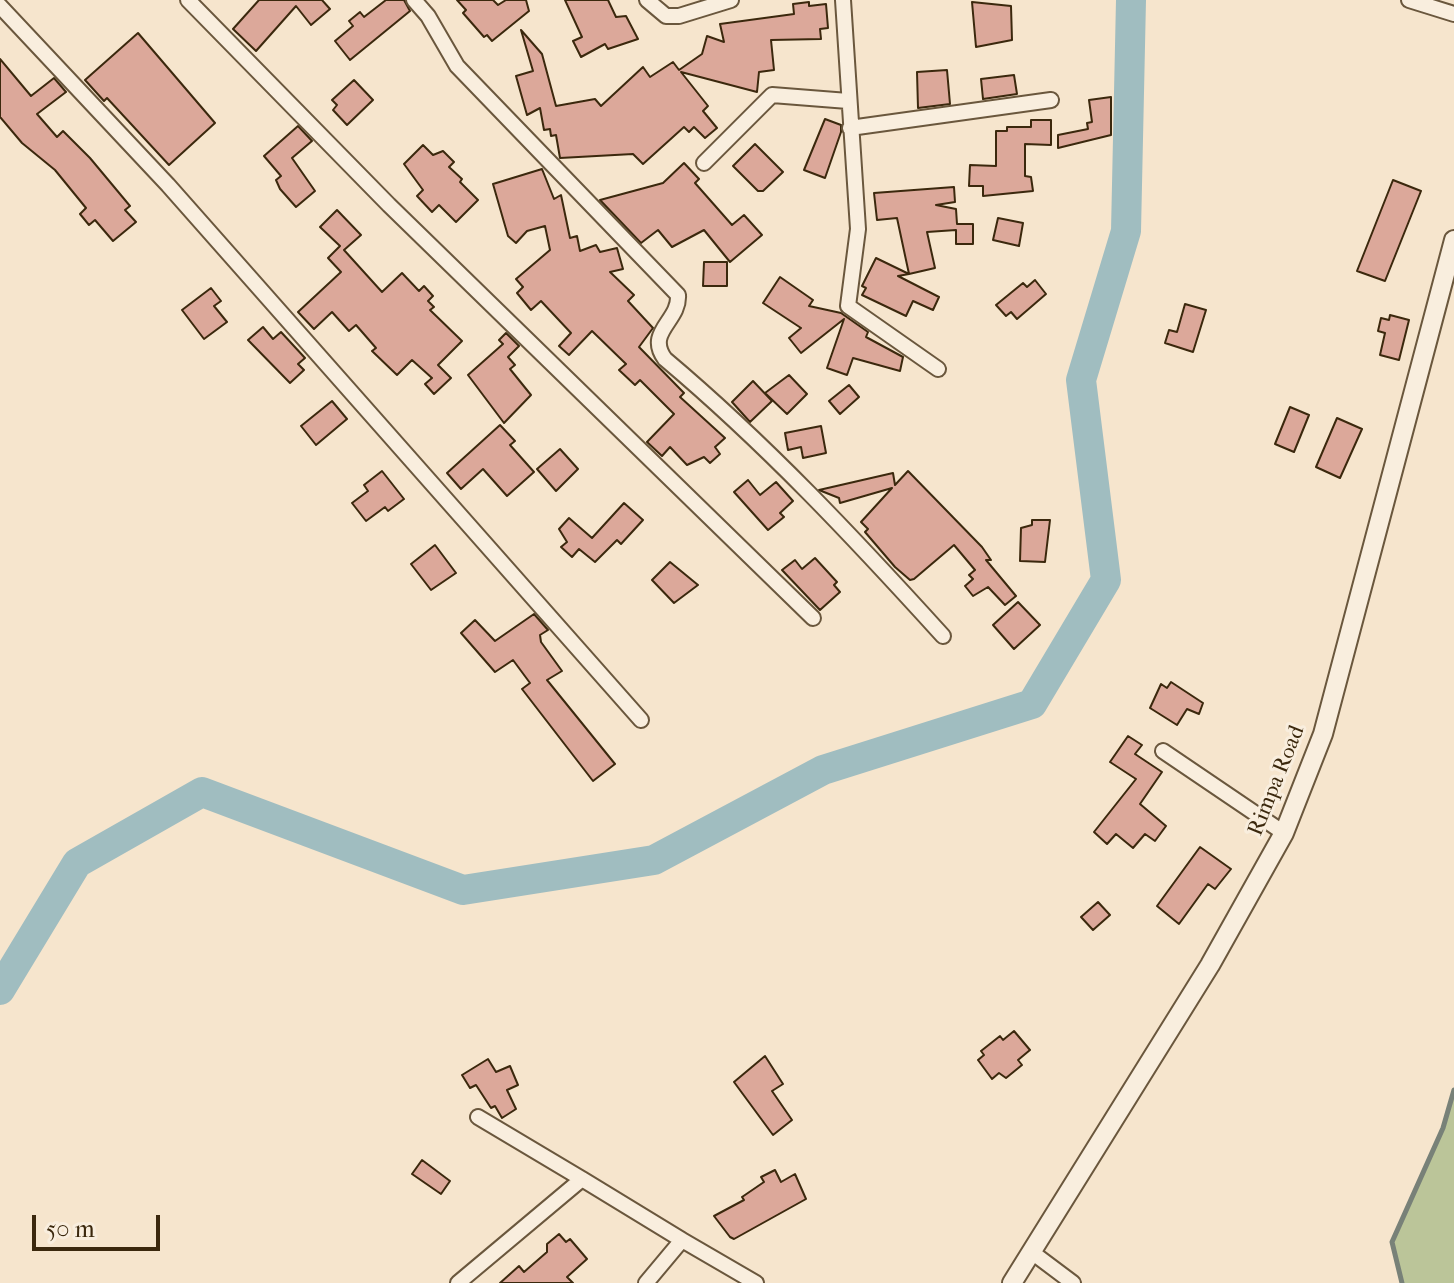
<!DOCTYPE html>
<style>
body{margin:0}
#map{position:relative;width:1454px;height:1283px;overflow:hidden;background:#f6e5cd;font-family:"IM FELL French Canon",serif}
canvas{display:block}
.scale{position:absolute;left:32px;top:1215px;width:128px;height:36px;box-sizing:border-box;border:4px solid #3b280d;border-top:0;padding-left:10px;font-size:24px;line-height:28px;white-space:nowrap;color:#3b280d;-webkit-text-stroke:6px #f9eede;paint-order:stroke}
</style>
<div id="map">
<canvas width="1454" height="1283"></canvas>
<div class="scale">50 m</div>
</div>
<script>
const g = document.querySelector('canvas').getContext('2d');
g.lineJoin = 'round';
function fill(path, color) {
  g.fillStyle = color;
  g.fill(path, 'evenodd');
}
function stroke(path, color, width, dash) {
  g.strokeStyle = color;
  g.lineWidth = width;
  g.lineCap = dash ? 'butt' : 'round';
  g.setLineDash(dash || []);
  g.stroke(path);
}
function write(font, color, halo, rows, align = 'center') {
  g.font = font + ' "IM FELL French Canon",serif';
  g.lineWidth = 6;
  g.setLineDash([]);
  g.textBaseline = 'middle';
  g.strokeStyle = halo;
  g.fillStyle = color;
  for (const [text, x, y, turn = 0] of rows) {
    g.save();
    g.translate(x, y);
    g.rotate((+turn || 0) * Math.PI / 180);
    g.textAlign = isNaN(turn) ? turn : align;
    if (halo) g.strokeText(text, 0, 0);
    g.fillText(text, 0, 0);
    g.restore();
  }
}
fill(new Path2D(`
 M1454,1090v193h-52l-10,-41 51,-114z`), '#bbc599');
stroke(new Path2D(`
 M1402,1283l-10,-41 51,-114 11,-38`), '#788178', 5);
stroke(new Path2D(`
 M0,990l77,-127 125,-71 261,98 191,-30 169,-90 209,-66 74,-124 -25,-200 45,-149 5,-231`), '#a0bdc0', 30);
const building = new Path2D(`
 M259,0h63l8,9 -19,16 -15,-19 -40,45 -23,-22z
 M386,0h18l6,11 -60,49 -15,-19 18,-15 -4,-5 11,-9 4,5z
 M457,0h36l5,5 8,-5h20l3,11 -37,30 -5,-6 -3,2 -21,-24 3,-3z
 M565,0h43l8,17 10,-1 12,23 -30,10 -3,-5 -24,13 -8,-16 9,-4z
 M809,2v4l17,-2 2,24 -8,1 1,10 -50,1 3,30 -15,2 -2,20 -76,-20 27,34 -5,5 14,17 -12,10 -11,-11 -5,5 -5,-5 -41,37 -10,-10 -73,4 -4,-23 -5,1 -1,-7 -6,1 -4,-22 -13,7 -11,-39 17,-5 -12,-41 21,24 14,52 39,-7 6,7 42,-39 7,10 23,-15 6,8 23,-16 5,-18 17,6 -4,-18 74,-10 -1,-10z
 M972,2l39,4 1,34 -36,7z
 M138,33l77,90 -46,42 -62,-67 -3,3 -19,-21z
 M0,59l31,37 23,-18 12,14 -29,22 20,23 6,-6 27,27 40,48 -5,4 11,12 -23,19 -18,-21 -6,5 -9,-11 6,-6 -31,-38 -33,-27 -22,-26z
 M947,70l3,34 -32,4 -1,-36z
 M1014,75l3,19 -34,5 -2,-20z
 M354,80l19,20 -26,25 -14,-15 4,-5 -5,-5z
 M1111,97v38l-53,13v-13l30,-6 -1,-6 5,-1 -3,-22z
 M825,119l16,6v7l-16,46 -21,-8z
 M1031,120h20v25l-26,-1v32l6,1 2,14 -50,5v-10h-14l1,-21 26,1v-35h11v-4h24z
 M298,126l14,15 -20,17 23,33 -19,16 -16,-18 -4,-9 5,-4 -17,-20z
 M755,144l28,28 -20,19h-5l-25,-25z
 M423,145l10,10 10,-4 11,11 -5,5 13,12 -2,3 18,18 -22,22 -17,-17 -7,7 -15,-16 6,-6 -19,-26z
 M684,163l15,16 -4,4 37,42 12,-10 18,20 -32,27 -26,-32 -32,17 -14,-17 -17,13 -41,-43 63,-17z
 M542,169l12,30 7,-4 9,43 7,-2 3,15 16,-6 4,7 17,-4 6,21 -13,3 24,23 -6,6 25,27 -14,19 45,46 -4,4 45,41 -10,9 5,7 -10,9 -6,-6 -17,8 -17,-18 -8,9 -15,-14 27,-28 -34,-34 -5,5 -16,-15 7,-6 -34,-33 -23,24 -10,-9 12,-13 -30,-32 -10,9 -14,-17 6,-6 -7,-8 34,-29 -5,-24 -18,5 -11,12 -8,-7 -15,-52z
 M1393,180l28,11 -36,90 -28,-10z
 M954,187l1,15 -19,3 20,4 1,15h16v20h-17v-14l-29,2 8,36 -26,6 -12,-56 -20,2 -3,-27z
 M337,210l24,25 -17,15 38,42 20,-19 17,18 5,-5 9,10 -5,5 6,6 -4,3 32,31 -24,24 13,13 -17,16 -9,-10 7,-6 -20,-18 -15,15 -25,-24 4,-3 -20,-23 -7,6 -17,-19 -18,17 -16,-17 43,-40 -13,-14 12,-12 -20,-19z
 M998,218l25,5 -4,23 -26,-6z
 M876,258l33,16 -11,2 41,21 -6,13 -20,-9 -7,15 -44,-21 4,-7 -4,-2z
 M704,262h23v24h-24z
 M780,277l33,23 -4,6 32,7 27,19 -2,5 37,20 -3,14 -47,-13 -6,17 -20,-7 17,-49 -43,34 -12,-15 12,-10 -38,-25z
 M1035,280l11,14 -29,25 -6,-7 -5,4 -10,-11 27,-22 4,4z
 M211,288l10,13 -7,5 13,16 -23,17 -22,-29z
 M1185,304l21,6 -13,42 -28,-9 4,-13 8,2z
 M1390,315l19,5 -10,40 -19,-5 5,-22 -7,-2 3,-13 8,2z
 M263,327l10,12 8,-7 24,26 -7,6 6,6 -14,13 -42,-43z
 M506,333l13,13 -11,11 7,8 -5,4 21,26 -27,28 -36,-48 35,-31 -4,-4z
 M789,375l18,19 -20,20 -22,-21z
 M753,381l19,20 -22,21 -18,-20z
 M849,385l10,12 -19,17 -11,-13z
 M332,401l15,18 -31,26 -15,-19z
 M1290,407l19,8 -15,37 -19,-8z
 M1337,418l25,11 -22,49 -24,-11z
 M500,425l15,16 -5,4 24,27 -27,24 -24,-27 -22,20 -14,-16z
 M821,426l5,27 -23,5 -2,-11 -13,3 -3,-17z
 M560,449l18,20 -22,22 -19,-22z
 M382,471l22,28 -16,12 -3,-4 -19,14 -14,-18 16,-12 -4,-6z
 M908,471l74,76 9,13h-5l30,36 -11,9 -17,-18 -15,9 -8,-10 8,-7 -4,-4 6,-5 -21,-25 -40,34 -4,1 -15,-13 -30,-35 3,-3 -7,-7 31,-34 -52,15 -1,-5 -20,-8 74,-17 2,12z
 M748,480l12,15 16,-13 17,19 -13,12 4,4 -16,13 -34,-38z
 M624,503l19,17 -22,24 -4,-4 -22,22 -16,-13 -7,8 -11,-10 6,-5 -8,-13 10,-11 23,20z
 M1032,520h18l-5,42 -25,-1 1,-33 11,-3z
 M435,545l21,28 -25,17 -20,-26z
 M815,558l22,24 -3,3 6,7 -20,18 -38,-40 13,-10 7,9z
 M670,562l28,23 -24,18 -22,-23z
 M1018,602l22,23 -26,24 -21,-24z
 M534,614l14,16 -8,5 1,7 21,29 -15,9 68,84 -22,17 -71,-92 8,-6 -17,-23 -18,12 -34,-39 14,-13 20,21z
 M1171,682l32,21 -4,11 -12,-5 -10,16 -27,-17 11,-24 6,4z
 M1128,736l14,9 -7,9 27,18 -22,32 26,22 -11,15 -10,-7 -12,14 -17,-14 -9,10 -13,-12 42,-53 -26,-17z
 M1200,847l31,22 -16,20 -7,-5 -29,40 -22,-18z
 M1098,902l12,13 -17,15 -12,-13z
 M1014,1031l16,19 -12,10 4,5 -16,13 -7,-5 -7,6 -14,-19 6,-5 -3,-4 19,-15 3,4z
 M765,1056l18,28 -11,7 20,29 -19,15 -39,-53z
 M488,1059l8,13 14,-6 8,19 -11,5 9,19 -14,9 -7,-12 -4,2 -15,-23 -6,3 -8,-13z
 M422,1160l28,21 -9,13 -29,-20z
 M775,1170l6,12 14,-8 11,25 -72,40 -4,-2 -16,-21 30,-16 -2,-3 22,-15 -3,-5z
 M559,1234l7,8 4,-3 17,20 -20,18 6,6h-73l19,-17 5,6 23,-20v-8z`);
fill(building, '#dca89a');
stroke(building, '#3b280d', 2);
const minor = new Path2D(`
 M188,0l201,205 424,413
 M414,0l14,16 29,50 221,229c2,26 -33,37 -13,64 101,85 190,180 278,277
 M647,0l19,16h13l52,-16
 M843,0l15,229 -10,77 90,63
 M1409,0l45,14
 M0,6l168,179 473,535
 M850,128l201,-28
 M704,163l68,-68 76,6
 M1163,751l121,82
 M478,1117l104,62
 M1033,1253l40,30
 M458,1283l124,-104 100,61
 M646,1283l36,-43 74,43`);
const tertiary = new Path2D(`
 M1012,1283l198,-318 74,-132 39,-99 131,-494`);
stroke(minor, '#6a573d', 18);
stroke(tertiary, '#6a573d', 22);
stroke(minor, '#f9eede', 14);
stroke(tertiary, '#f9eede', 18);
write('22px', '#3b280d', '#f9eede', [
 ["Rimpa Road",1277,781,-68]
]);
</script>
